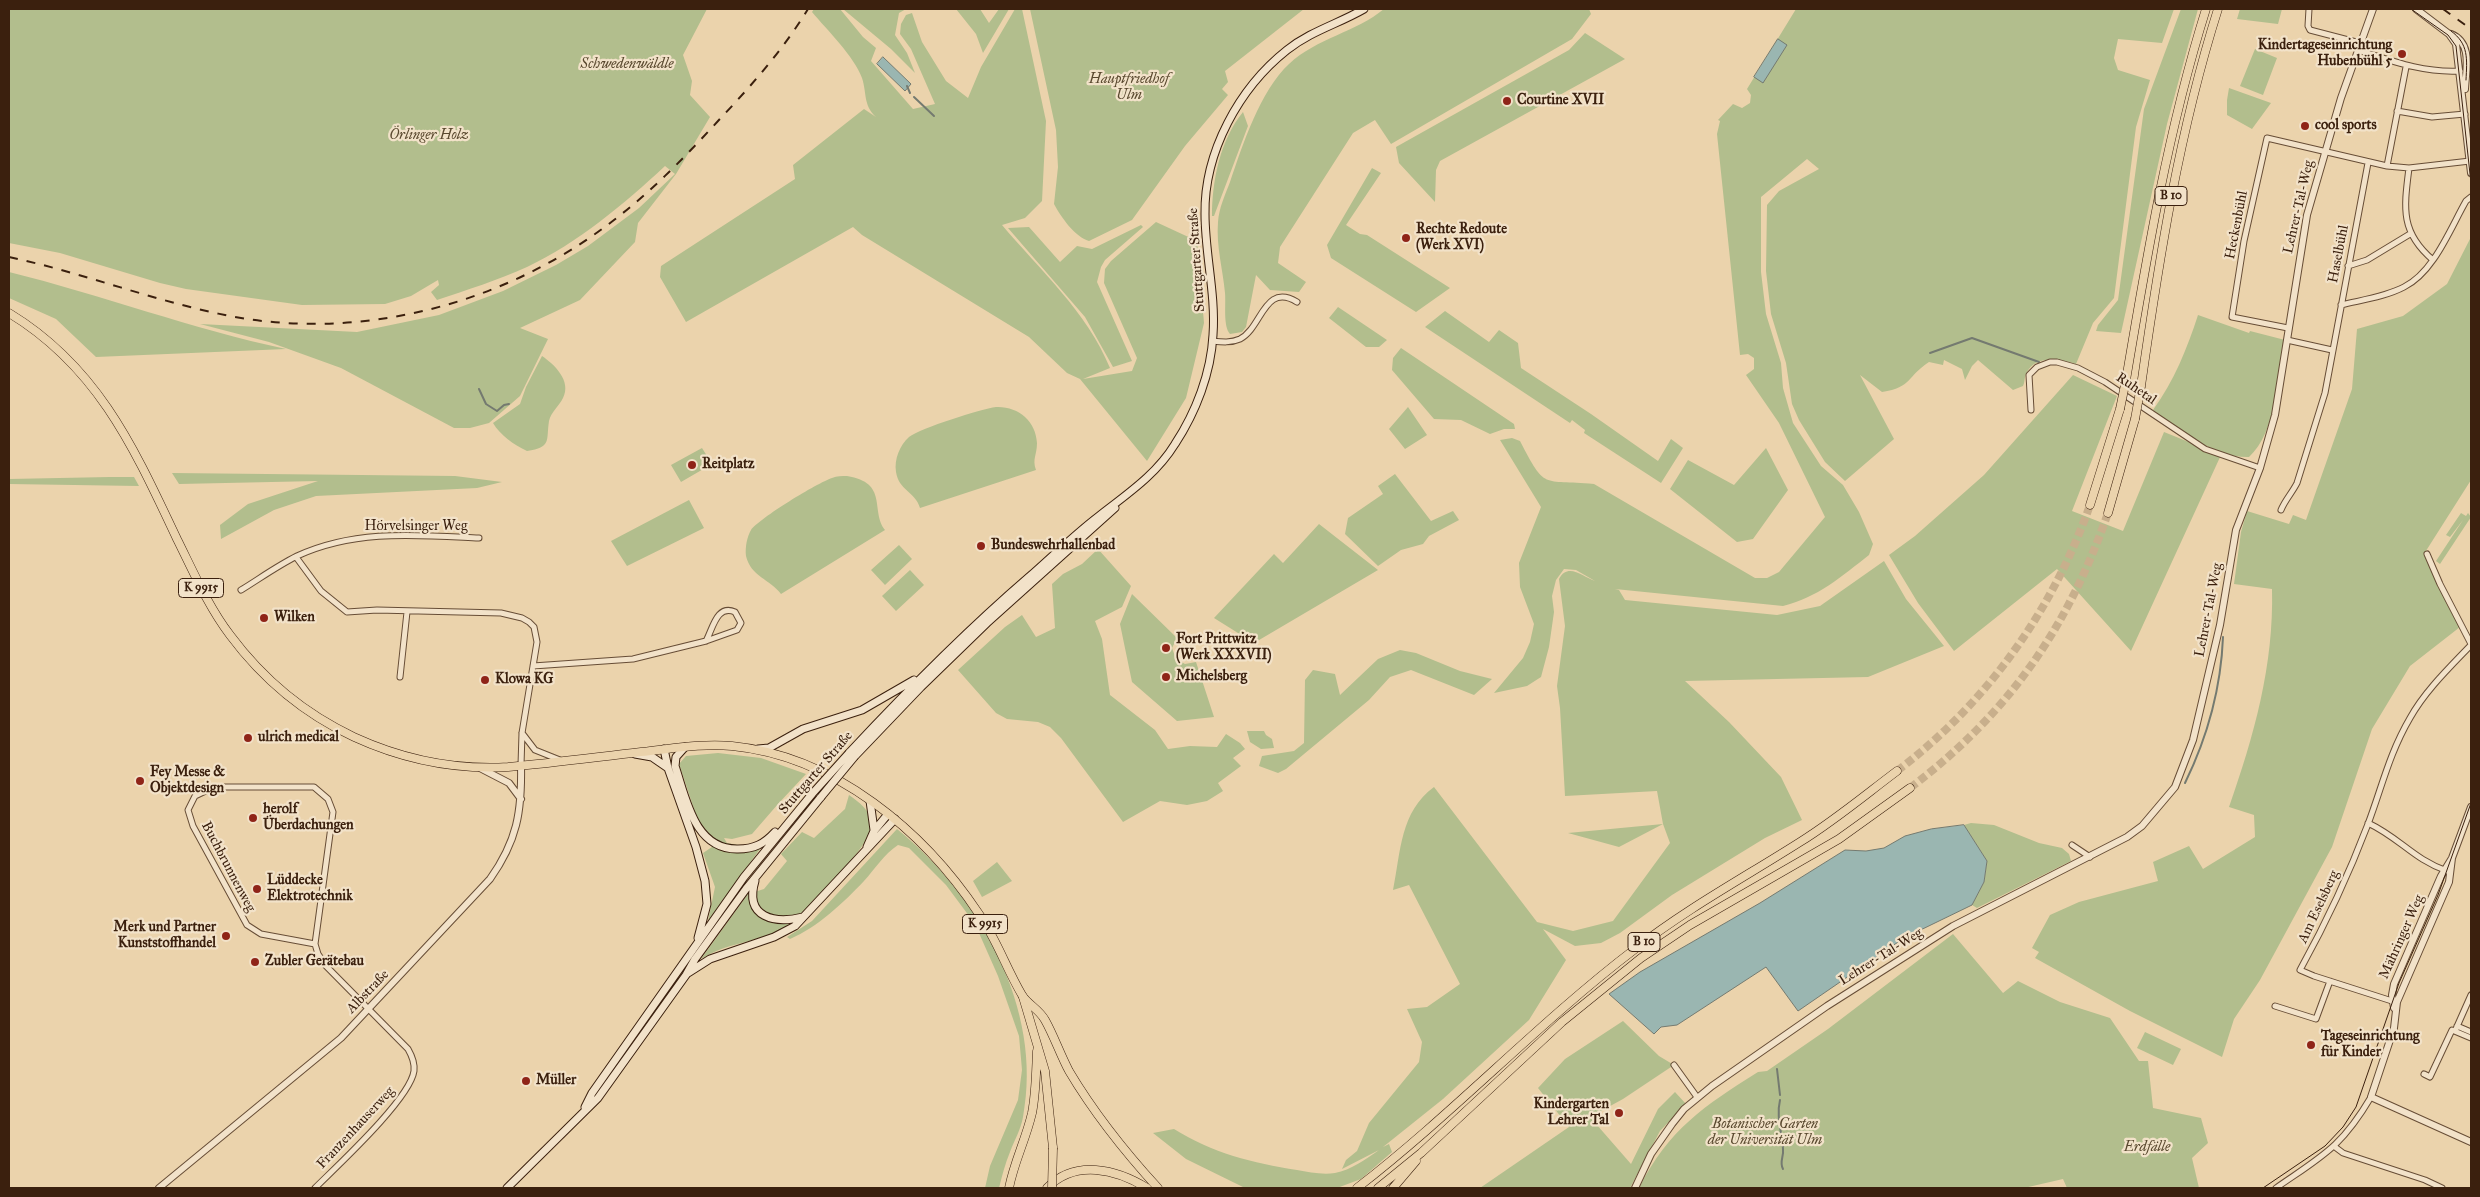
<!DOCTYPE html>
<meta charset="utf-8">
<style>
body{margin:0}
#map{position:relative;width:2480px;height:1197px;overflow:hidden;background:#ebd3ac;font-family:"IM FELL Great Primer",serif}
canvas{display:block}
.frame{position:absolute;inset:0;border:10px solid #3b200e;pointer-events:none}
</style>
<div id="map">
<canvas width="2480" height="1197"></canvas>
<div class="frame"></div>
</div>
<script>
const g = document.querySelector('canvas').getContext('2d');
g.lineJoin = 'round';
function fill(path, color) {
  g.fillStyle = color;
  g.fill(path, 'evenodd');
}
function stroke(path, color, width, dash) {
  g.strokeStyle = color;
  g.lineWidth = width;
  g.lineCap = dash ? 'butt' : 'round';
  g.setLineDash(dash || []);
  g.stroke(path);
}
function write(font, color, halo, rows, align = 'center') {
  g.font = font + ' "IM FELL Great Primer",serif';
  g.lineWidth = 4.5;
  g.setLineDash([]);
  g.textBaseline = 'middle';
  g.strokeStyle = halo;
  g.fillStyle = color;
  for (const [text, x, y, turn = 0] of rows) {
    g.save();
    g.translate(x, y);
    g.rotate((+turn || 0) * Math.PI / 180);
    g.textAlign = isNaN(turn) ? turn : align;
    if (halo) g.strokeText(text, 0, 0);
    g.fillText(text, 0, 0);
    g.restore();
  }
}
fill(new Path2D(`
 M9,9h698l-24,46 9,26 -2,14 20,22 -34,57 -38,49 -3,19 -55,58 -60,28 28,11 -28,57 -31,27 -19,5h-16l-113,-60 -72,-26 -69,-18 157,8 82,-17 64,-24 53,-26 32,-19 51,-38 36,-34 -10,-8c-41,38 -87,77 -138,101 -29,13 -60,23 -90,33l-6,-8 8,-7 -1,-5 -27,16 -26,8 -83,1 -116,-16 -26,-6 -100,-30 -51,-10z
 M814,9h26l23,28 13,11 -5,13 42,48 22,-5 -24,-55 -11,-15 1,-10 5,-9 6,-2 10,29 24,39 22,17 13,-31 34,-58h7l24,112 -4,80 -17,17 -23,7c38,45 85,87 108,143l-27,11 49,-8 5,-13 -33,-75 1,-14 6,-8 45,-39 41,19 7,82 -18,75 -39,63 -67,-82 -13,-6 -38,-36 -167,-102 -9,-8 -167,95 -26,-45 1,-11 134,-87 -2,-14 71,-56 12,8c-13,-12 -9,-24 -14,-39 -8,-22 -35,-48 -50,-66z
 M843,9h63l-7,4 -4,22 12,18 8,20 -24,-24z
 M956,9h24l9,14 10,-14h10l-26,44 -7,-19z
 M1030,9h274l-79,62 3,11 -6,7 6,6 -43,51 -53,74 -43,21c-14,-4 -28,-24 -35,-37l4,-37 -2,-37z
 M1384,9h205l2,5 -19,25 -181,105 -16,-24 -22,13 -73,114 -2,16 28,19 -7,10 -29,-2 -14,-15 -10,52 -4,5 -12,2c-7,-8 -4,-29 -5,-41 -2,-23 -9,-47 -7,-71 1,-14 7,-27 12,-40 13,-38 30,-91 59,-118 28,-26 67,-32 95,-55z
 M1796,9h378l-12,34 -44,-4 -4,19 4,12 32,10 -14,47 -22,171 -21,25 -17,41c-16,-5 -41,-10 -50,10 -2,5 -1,8 -3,12l-10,4 -35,-30 -6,6 -7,14 -3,-11 -18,-9 -1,5 -14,-3c-23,15 -16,25 -47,30l-22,-17 34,64 -49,42 -20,-19 -26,-42 -7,-16 -6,-41 -15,-49 -5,-43 1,-66 12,-14 40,-22 -12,-10 -46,38v75l5,42 15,49 2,25 10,35 28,43 22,19 16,27 14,32 -4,11c-27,21 -52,43 -86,51l-168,-17 4,1 6,10 152,15 43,-9 64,-45 22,38 38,47 -76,31 -183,4 44,41 52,55 21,43 -37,18 -93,57 -52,38 -19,10 -26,3 -32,-17 23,31 -37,60 -86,79 -60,48 6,-3 3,8 -31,27 -24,9h-85l-9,-1 -57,-28 -33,-26 21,-4c38,24 79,34 123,41 12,2 25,5 38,3 16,-3 31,-14 44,-23l-37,19 4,-9 11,-9 12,-28 50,-61 3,-20 -15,-33 20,-2 33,-23 -51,-99 -16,5c8,-39 7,-78 41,-103l103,135 36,9 40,-10 57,-78 -7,-19 -44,23 -51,-14 95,-9 -6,-33 -92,5 -5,-88 -3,-22 8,-60 -6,-47c9,-17 24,-2 36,2l-19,-11 -12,-1 -8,11 -4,16 2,16 -5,35 -8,30 -14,9 -33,7 29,-35 7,-16 4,-18 -14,-37 -1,-24 22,-56 -41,-67 12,-2 8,3c26,50 21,38 74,43l161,94h12l12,-6 46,-55 -46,-94 -33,-48 8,-6v-11l-6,-4 -8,1 -23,-221 3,-13 -2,-1 15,-16 9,4 8,-5 1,-8 -4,-6z
 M2181,9h17l-31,115 -46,209 -25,-2 2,-6 20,-25 26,-191z
 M2240,9h42l-4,15 -41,-5z
 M1585,33l40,26 -185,102 -4,9 -1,32 -36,-39 -3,-16 173,-97z
 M2255,49l22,9 -14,37 -23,-9z
 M2229,88l42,15 -19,26 -25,-14v-15z
 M1243,112l5,14 -34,90h-2c0,-35 8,-76 31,-104z
 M1372,168l9,5 -35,52 14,9 7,1 83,53 -34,24 -85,-54 -4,-13z
 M1141,225l2,2 -38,33 -4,7 -4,15 35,79 -19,6 -28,-50 -77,-89 21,-1 31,35 17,-16 15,3z
 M2471,237v243l-47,74 36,73 -50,39 -38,63 -40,118 -72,133 -26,39 -12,38 -92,-46 -95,-53 4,-6 -7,-4 18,-33 29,-13 79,-21 -5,-19 36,-16 14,23 52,-32 -1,-22 -25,-8c25,-71 45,-142 43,-218l-38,-5 7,-52 6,-21 42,13 4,-9 13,5 46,-131 5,-60 46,-13 44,-32z
 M9,272c93,23 183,57 277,77l-190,8 -40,-38 -47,-21z
 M1338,307l49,33 -8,7h-13l-37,-29z
 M1445,311l44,31 10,-12 19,13 3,25 70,46 67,47 13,-22 12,9 -22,35 -77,-50 1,-3 -13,-10 -2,3 -145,-96z
 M2198,315l51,18 1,-2 35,9c-6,34 -9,93 -36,117 -35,1 -69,-27 -96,-47 21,-29 34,-61 45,-95z
 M1401,348l113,76 1,5h-11l-14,5 -29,-14 -27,-1 -42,-49 1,-12z
 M542,356c12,8 30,25 21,42 -4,8 -12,14 -14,23 -3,20 3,26 -22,30 -13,-6 -27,-16 -34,-28l27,-19 6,-17z
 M2073,375l44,21 -45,115 51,20 41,-99 57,23 -90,196 -74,-82 -103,82 -36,-48 -29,-48 26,-19 69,-61z
 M996,407c22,-1 40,14 41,36 0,12 -5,16 -1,27l-116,38c-5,-17 -21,-17 -24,-36 -2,-13 4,-27 13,-35 12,-9 72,-28 87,-30z
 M1408,407l19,28 -22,14 -16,-20z
 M702,448l10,16 -31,18 -10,-17z
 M1766,448l22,42 -35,49 -16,3 -67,-53 18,-29 46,25z
 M172,473l283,3 47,6 -25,6 -161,8 -42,14 -53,29 -1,-14 28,-21 70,-23 -139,3z
 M1395,474l36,47 22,-10 6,9 -30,16 -6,8 -22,6 -23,16 -33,-32 3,-16 35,-24 -5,-8z
 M847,476c42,7 23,34 38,54l-104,64c-11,-15 -30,-17 -35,-38 -1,-9 1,-19 5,-26 9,-12 66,-47 81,-52 5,-2 10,-2 15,-2z
 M110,477h24l5,9 -130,-2v-5z
 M689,500l15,28 -77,38 -16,-25z
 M2461,513l5,3 2,-3 3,4 -31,47 -4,-3 27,-41 -13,17 -4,-2z
 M1319,524l59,46 -124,73 -40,-25 60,-64 9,9z
 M899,545l13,14 -27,26 -14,-15z
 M1098,549l33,37 -9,21 -27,14 7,18 8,56 45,35 13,19 22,-3 27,1 9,-13 14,9 5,6 -12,9 8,8 -23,17 5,8 -16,10 -20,4 -27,-4 -37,21 -62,-84 -11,-11 -12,-5 -31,-3 -11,-6 -38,-43 47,-43 17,-12 14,22 19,-9 -3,-44 11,-10 19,-10z
 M910,570l14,15 -28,26 -14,-15z
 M1132,594l45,44 -5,10 4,11 9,5 11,-2 18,55 -37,4 -45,-39 -12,-58z
 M1400,650l16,3 44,18 32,8 -18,16 -63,-25 -21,7 -21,23 -83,69 -8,4 -19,-7 3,-10 32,-5 10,-8 1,-63 8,-10 22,4 5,21 38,-36z
 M1247,731h17l2,4 6,4 2,9 -13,1 -11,-7z
 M718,753l43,5 45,16 -28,30 -26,30 -20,5 -8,-1 3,5 33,6 -52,72 7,-34 -12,-34 9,-6 -14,-26 -19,-57 7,-8z
 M849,795c10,7 22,16 23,29 1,21 -75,99 -95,108 -26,11 -50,11 -76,27l47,-65 16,-5 23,-28 -6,-7 21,-22 12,6 31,-29z
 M1971,823l23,2 45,18 23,5 7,6 2,7 -94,47 -5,-3 12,-23 3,-21 -23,-36z
 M897,829c82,66 147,180 126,288 -2,12 -9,24 -13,35 -5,12 -8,24 -11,36h-14l5,-22 28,-66 4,-30 -3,-34 -21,-60 -23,-52 -29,-39 -37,-37 -11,-3c-14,9 -23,24 -34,36 -21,22 -46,46 -74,58l-3,-2 25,-16z
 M997,862l15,19 -30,16 -9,-16z
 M1953,934l50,59 15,-12 42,21 50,16 29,43h9l5,47 48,10 7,25 -16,15 7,30h-132l-4,-9 -39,9h-385c30,-59 65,-82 119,-116l9,-1 61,-42z
 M1623,1021l36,35 15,9 -51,34 -33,18 41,47 27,-55 17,-17 11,12 -26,27 -30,57h-150l89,-61 -31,-39 27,-29z
 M2145,1032l36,17 -8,16 -36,-17z`), '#b2be8d');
const water = new Path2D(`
 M1778,39l9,6 -24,38 -9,-6z
 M883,57l28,27 -6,7 -28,-27z
 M1964,825l23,36 -3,21 -12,23 -68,33 -106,73 -32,-44 -89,58 -16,2 -7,7 -45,-40 31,-22 120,-69 85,-53 21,1 18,-3 21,-12 26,-7z`);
fill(water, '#9ab6b1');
stroke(water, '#747a70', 1);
stroke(new Path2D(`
 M907,86l3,7
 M914,97l20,19
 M1930,353l42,-15 67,24
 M479,389l7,15 11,7 7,-6 5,-1
 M2185,783c22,-45 36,-95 38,-146
 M1777,1069l3,26
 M1780,1100c-4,17 2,32 3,49 1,8 -4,13 0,20`), '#747a70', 2);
stroke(new Path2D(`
 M1897,771c90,-68 156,-161 193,-266
 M1910,788c98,-74 158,-160 198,-275`), '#c8af8c', 8, [8, 4]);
const minor = new Path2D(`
 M2309,9l-1,17 2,4 50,13
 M2358,50c34,11 65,23 102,21
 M2397,111l35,6 33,-3
 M2387,166l19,-99
 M2409,168c-5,40 -9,64 24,92
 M2348,266l19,-6 43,-26
 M2341,305c20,-5 44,-8 63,-18 30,-15 46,-58 62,-86l5,-4
 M2288,328l-56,-11 12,-76 23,-103 120,28 22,2 61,-7
 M2287,340l45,10
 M1213,341c9,1 18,2 27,-2 22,-11 24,-57 57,-37
 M2031,410l-2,-35 8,-8 13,-5h7l21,6 27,14 100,67 55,19
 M2281,510c4,-10 11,-17 16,-27l28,-90 43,-230
 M2427,554l13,30 31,60
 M296,557l25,34 26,21 30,-2 124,3 21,5 7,4 5,5 3,15 -15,91 -1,32
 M241,590c18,-11 36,-24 56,-34 58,-27 120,-21 182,-18
 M533,666l100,-7 73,-18 31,-11 4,-7 -6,-11c-18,-8 -22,16 -29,29
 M400,677l7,-65
 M522,733l13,17 25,10
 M2368,823c32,15 45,36 79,48
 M2072,845l18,12
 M2392,1001l-78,-25 -14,-6c26,-47 49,-96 68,-146 14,-37 21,-70 42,-106 15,-27 39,-50 61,-73
 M2275,1006l41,13 14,-38
 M2457,1026l14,6
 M2455,1031l16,-36
 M1674,1065l23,32
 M2424,1074l6,3 22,-47 19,8
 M2335,1147l8,6 82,27 17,8
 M315,1188c22,-22 95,-89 99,-117 1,-8 -2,-15 -6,-22l-82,-83 -8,-12 -3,-10 18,-132 -5,-13 -14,-12h-100l-19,9 -7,14 5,16 54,99 14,9 54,10
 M2276,1188c46,-32 65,-40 95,-91`);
const tertiary = new Path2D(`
 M2416,9l33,25 7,10 15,129
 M2451,34c22,9 15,35 14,55
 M480,768l29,15 12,16
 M2452,858l-3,24 -52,120 -3,26 -23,69 100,45
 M2394,1008l-2,-13 2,-11 47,-108 11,-18 19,-51
 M159,1188l182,-150 149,-159c27,-38 32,-67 31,-114
 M1635,1188l16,-34 21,-30 12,-15 28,-23 115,-80 126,-80 174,-89 15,-11 33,-39 18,-47 27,-115 16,-95 24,-62 15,-53 32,-200 34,-117 32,-89`);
const secondary = new Path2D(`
 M685,747l-9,10 -1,9c11,32 19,84 63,83 16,0 26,-5 37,-17
 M664,749l4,19
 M758,749l11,-1 34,-19 59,-19 52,-30
 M849,753c57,-61 116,-121 180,-176 23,-20 45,-42 70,-61 28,-22 57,-41 76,-72 21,-32 36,-71 38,-109 3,-40 -8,-81 -8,-121 -1,-62 34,-126 82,-164 24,-19 51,-26 77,-41
 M635,754l17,3 16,11 28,79 9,34 2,23 -9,34
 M855,756l66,-69 66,-64 128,-115
 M870,801l4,29
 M867,847l7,-16 14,-17
 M755,881c-11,37 20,43 48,36
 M688,973l22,-14 64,-22 21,-11 100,-107
 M585,1107l7,-14 152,-216 68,-83
 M507,1188l91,-90 88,-123 9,-16 51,-70 75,-92`);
const primary = new Path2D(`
 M9,313c89,54 125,135 168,226 16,32 31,67 53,96 32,43 75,79 124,102 48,22 101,33 154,30 44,-4 89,-10 133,-15 30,-3 61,-9 91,-6 103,10 192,85 247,168 18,26 27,54 43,81 5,9 17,14 23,25 9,16 15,34 24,51 25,42 56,81 89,117`);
const trunk = new Path2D(`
 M2126,380c21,-125 42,-250 80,-371
 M2141,386c18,-127 38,-254 77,-377
 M2090,505l30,-96
 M2108,513l27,-94
 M1023,997l22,74 8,77
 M1009,1188c5,-26 17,-49 23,-75 4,-20 4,-42 5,-62
 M1047,1188c28,-29 69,-19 100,0
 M1357,1188c97,-75 181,-165 278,-239 51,-40 110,-72 165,-107 34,-21 65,-47 97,-71
 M1378,1188l43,-35 141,-131 79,-64 49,-33 149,-86 71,-51
 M1393,1188l23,-27`);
stroke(minor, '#674d36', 7);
stroke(tertiary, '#674d36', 8);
stroke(secondary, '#3b200e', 9);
stroke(primary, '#3b200e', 9);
stroke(trunk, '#3b200e', 9);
stroke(minor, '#f2e2c9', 5);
stroke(tertiary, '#f2e2c9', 6);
stroke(secondary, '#f2e2c9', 7);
stroke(primary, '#ebd3ac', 8);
stroke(trunk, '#ebd3ac', 8);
stroke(new Path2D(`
 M2411,9l37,26 8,11 15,137
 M2451,31c18,13 16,28 15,49
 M2263,1188l62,-42 18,-19 13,-20 43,-124 39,-88 33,-92`), '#3b200e', 1);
stroke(new Path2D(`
 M2443,9l28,20
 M9,257c80,17 157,49 238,62 129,19 264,-19 367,-99 38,-29 72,-64 104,-99 33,-35 65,-71 90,-112`), '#3b200e', 2, [9, 9]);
const secondaryBridge = new Path2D(`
 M812,794l37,-41
 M821,797l34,-41`);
const trunkBridge = new Path2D(`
 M2120,409l6,-29
 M2135,419l6,-33
 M1052,1188l1,-40`);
stroke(secondaryBridge, '#3b200e', 9, []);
stroke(trunkBridge, '#3b200e', 9, []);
stroke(secondaryBridge, '#f2e2c9', 7);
stroke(trunkBridge, '#ebd3ac', 8);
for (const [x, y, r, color] of [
 [2402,54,5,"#8f2418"],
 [1507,101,5,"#8f2418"],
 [2305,126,5,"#8f2418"],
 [1406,238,5,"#8f2418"],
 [692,465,5,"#8f2418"],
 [981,546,5,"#8f2418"],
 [264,618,5,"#8f2418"],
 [1166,648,5,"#8f2418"],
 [1166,677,5,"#8f2418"],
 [485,680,5,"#8f2418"],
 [248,738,5,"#8f2418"],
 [140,781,5,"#8f2418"],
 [253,818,5,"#8f2418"],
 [257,889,5,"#8f2418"],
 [226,936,5,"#8f2418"],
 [255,962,5,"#8f2418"],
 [2311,1045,5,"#8f2418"],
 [526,1081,5,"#8f2418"],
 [1619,1113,5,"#8f2418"]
]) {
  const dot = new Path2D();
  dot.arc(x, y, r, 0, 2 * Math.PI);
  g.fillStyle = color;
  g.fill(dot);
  stroke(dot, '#f2e2c9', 2);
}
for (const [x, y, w] of [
 [2171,196,32],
 [201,588,45],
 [985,924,45],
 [1644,942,32]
]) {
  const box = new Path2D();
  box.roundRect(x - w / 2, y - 9.5, w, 19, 4);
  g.fillStyle = '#f2e2c9';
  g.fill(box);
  stroke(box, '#3b200e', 1);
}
write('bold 12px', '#3b200e', null, [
 ["B 10",2171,196],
 ["K 9915",201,588],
 ["K 9915",985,924],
 ["B 10",1644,942]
]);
write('bold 14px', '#3b200e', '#f2e2c9', [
 ["Kindertageseinrichtung",2392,46,"right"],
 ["Hubenbühl 5",2392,62,"right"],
 ["Courtine XVII",1517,101],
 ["cool sports",2315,126],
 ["Rechte Redoute",1416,230],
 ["(Werk XVI)",1416,246],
 ["Reitplatz",702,465],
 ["Bundeswehrhallenbad",991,546],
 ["Wilken",274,618],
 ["Fort Prittwitz",1176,640],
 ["(Werk XXXVII)",1176,656],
 ["Michelsberg",1176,677],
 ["Klowa KG",495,680],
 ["ulrich medical",258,738],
 ["Fey Messe &",150,773],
 ["Objektdesign",150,789],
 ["herolf",263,810],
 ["Überdachungen",263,826],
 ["Lüddecke",267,881],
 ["Elektrotechnik",267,897],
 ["Merk und Partner",216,928,"right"],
 ["Kunststoffhandel",216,944,"right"],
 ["Zubler Gerätebau",265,962],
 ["Tageseinrichtung",2321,1037],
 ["für Kinder",2321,1053],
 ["Müller",536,1081],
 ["Kindergarten",1609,1105,"right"],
 ["Lehrer Tal",1609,1121,"right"]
], 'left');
write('italic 14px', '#59482e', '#f2e2c9', [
 ["Schwedenwäldle",627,65],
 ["Hauptfriedhof",1129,80],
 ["Ulm",1129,96],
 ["Örlinger Holz",429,136],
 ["Botanischer Garten",1765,1125],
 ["der Universität Ulm",1765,1141],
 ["Erdfälle",2147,1148]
]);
write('14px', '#3b200e', '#f2e2c9', [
 ["Lehrer-Tal-Weg",2299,207,-77],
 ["Heckenbühl",2237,225,-79],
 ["Haselbühl",2339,254,-79],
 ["Stuttgarter Straße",1197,260,-94],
 ["Ruhetal",2136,389,34],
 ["Hörvelsinger Weg",416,527],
 ["Lehrer-Tal-Weg",2209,610,-79],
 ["Stuttgarter Straße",816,773,-49],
 ["Buchbrunnenweg",228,867,62],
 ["Am Eselsberg",2319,907,-65],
 ["Mähringer Weg",2402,937,-66],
 ["Lehrer-Tal-Weg",1881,957,-32],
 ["Albstraße",368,992,-46],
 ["Franzenhauserweg",356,1128,-47]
]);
</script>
